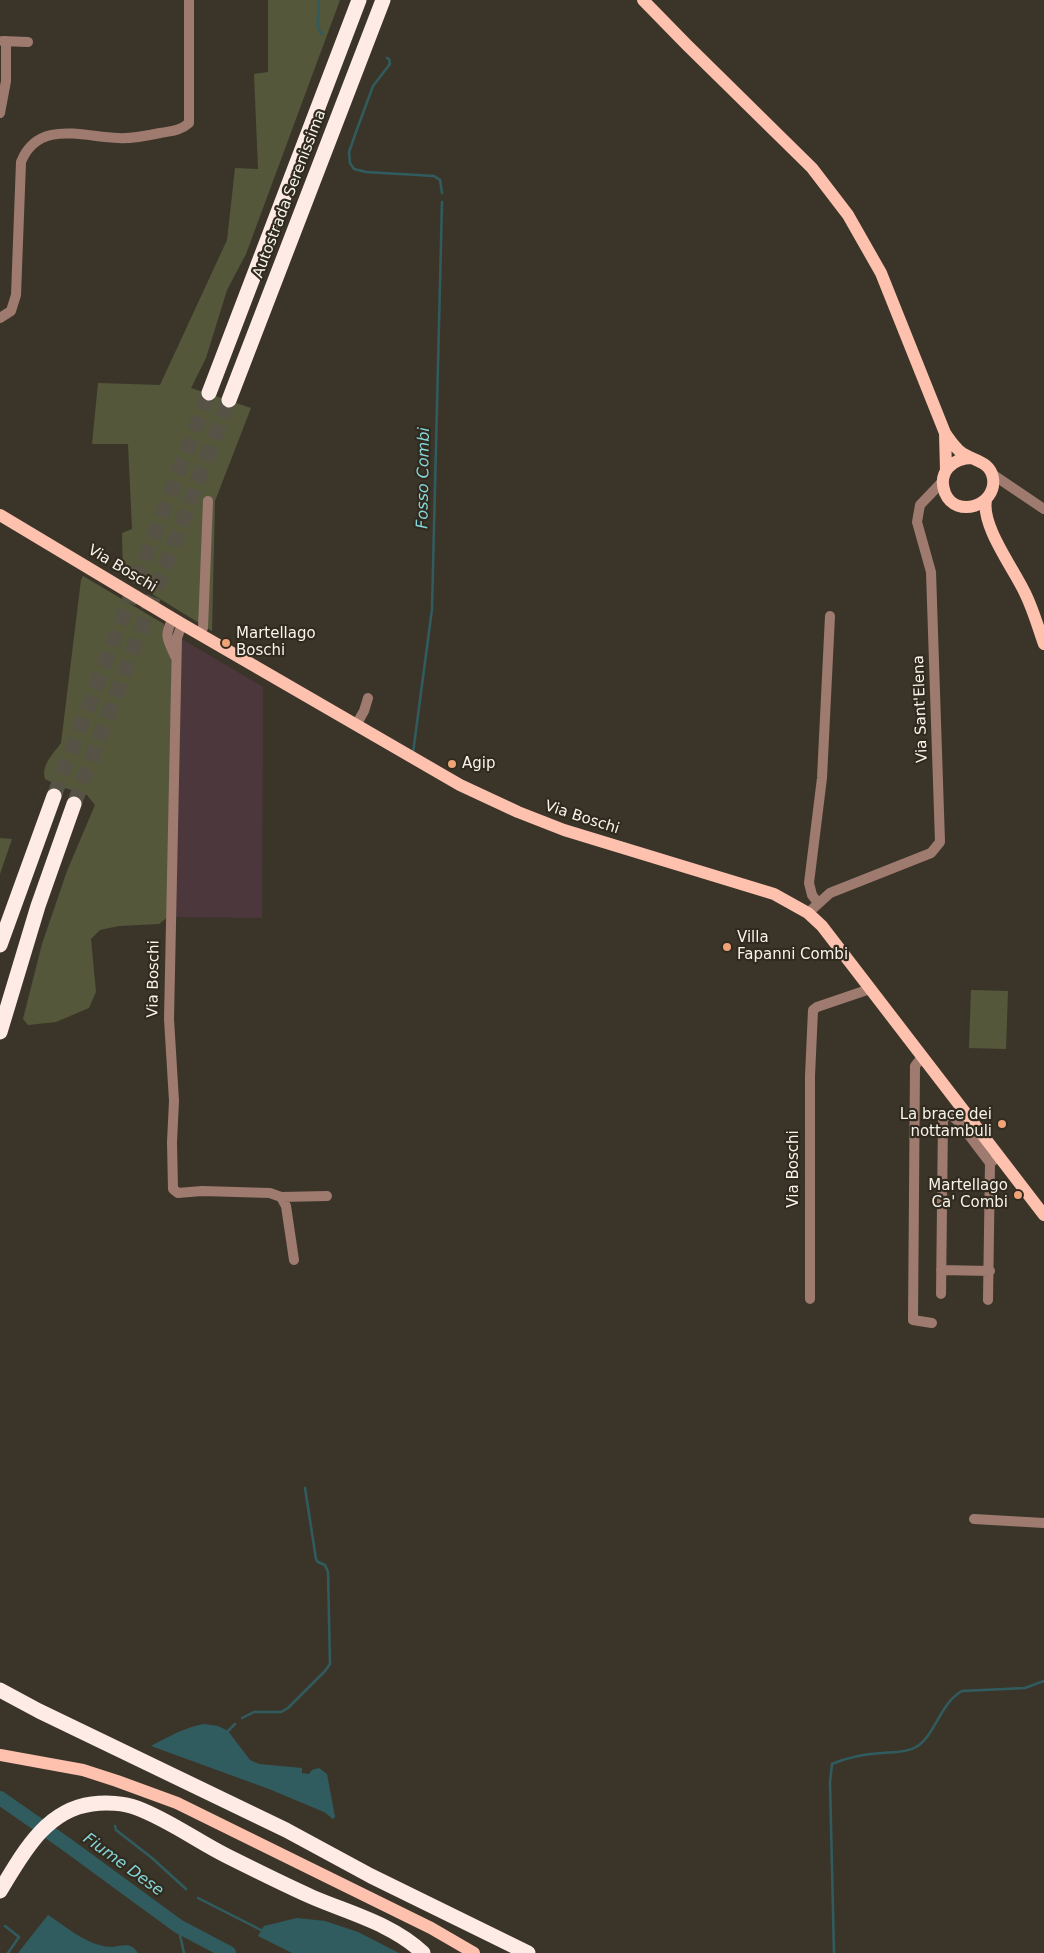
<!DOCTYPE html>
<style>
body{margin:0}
canvas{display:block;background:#3b3529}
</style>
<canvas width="1044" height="1953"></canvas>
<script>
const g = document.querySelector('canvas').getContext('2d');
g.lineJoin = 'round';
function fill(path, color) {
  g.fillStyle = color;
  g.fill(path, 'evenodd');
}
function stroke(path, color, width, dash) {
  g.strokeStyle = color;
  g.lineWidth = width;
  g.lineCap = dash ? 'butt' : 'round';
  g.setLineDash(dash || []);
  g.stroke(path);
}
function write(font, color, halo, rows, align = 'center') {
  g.font = font + ' "DejaVu Sans",sans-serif';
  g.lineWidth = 4.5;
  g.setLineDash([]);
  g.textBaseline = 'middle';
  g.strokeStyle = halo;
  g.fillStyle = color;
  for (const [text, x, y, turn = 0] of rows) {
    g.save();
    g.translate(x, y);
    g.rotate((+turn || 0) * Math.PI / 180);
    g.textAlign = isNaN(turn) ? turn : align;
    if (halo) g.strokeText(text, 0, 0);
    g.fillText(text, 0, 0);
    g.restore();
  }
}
fill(new Path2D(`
 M180,638l83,49 -1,231 -88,-1z`), '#4c373c');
fill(new Path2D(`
 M268,0h72l-94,254 -19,36 -21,68 -15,30 60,20 -36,93 -3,130 -89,-55 -1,-43 10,-4 -4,-85h-36l6,-61 62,2 67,-145 8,-72 23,1 -4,-95 14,-2z
 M83,576l81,48v16l8,20 -4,257 -9,7 -40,2 -19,4 -9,9 5,53 -7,16 -33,14 -28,3 -5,-6 19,-75 25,-73 28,-66 -8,-10 -28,-9 -14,-7c-4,-14 8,-25 16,-36l20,-163z
 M0,838l12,1 -12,35z
 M971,990l37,1 -2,58 -37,-1z`), '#54573a');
fill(new Path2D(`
 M204,1724l14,2 10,5 22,29 9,4 43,4v5l7,1 3,-4 7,-2 8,6 8,43 -2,2 -9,-7 -55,-23 -118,-43c17,-9 34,-19 53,-22z
 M48,1915c17,11 35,27 55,31 15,4 25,-8 35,7h-120z
 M297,1918l28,3 33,11 41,21h-107l-34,-17 6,-10z`), '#305c5f');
stroke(new Path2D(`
 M318,0c4,12 -5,25 4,34
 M387,58l2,1 1,5 -17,22 -17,46 -7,20 1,11 4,6 12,3 68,4 6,4 2,13
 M413,753l19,-144 10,-407
 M242,1718l12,-6h27l7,-4 37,-37 5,-7 -2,-92 -3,-7 -7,-3 -2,-3 -11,-71
 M228,1731l7,-7
 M115,1826l1,4 36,28 34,31
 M198,1898l65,33
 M5,1926l14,11 -11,16
 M178,1926l6,27
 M834,1953l-4,-171 2,-18c14,-6 34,-10 50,-11 10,-1 25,0 34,-6 19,-11 24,-44 46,-56l63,-3 19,-7`), '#305c5f', 2.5);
stroke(new Path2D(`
 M0,1798l66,46 112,82 51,27`), '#305c5f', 14);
stroke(new Path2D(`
 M54,796l155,-403
 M74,804l155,-404`), '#575246', 15, [15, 8]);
stroke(new Path2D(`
 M2,41l26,1
 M0,113l6,-32v-40
 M0,318l11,-7 5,-16 5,-133c17,-43 62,-25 97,-24 14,1 28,-2 42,-5 11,-2 20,-2 29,-10v-123
 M992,474l52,35
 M173,619c-10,18 -5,20 2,37
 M182,624l-5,14 -8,381 5,82 -2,41 1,47 5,4 24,-2 68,2 11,4 46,-1
 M199,634l4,-6 5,-127
 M356,725l8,-14 4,-13
 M818,903l-6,-8 -3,-12 13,-105 8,-162
 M808,913l22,-20 101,-40 9,-11 -9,-270 -14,-50 3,-17 23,-24
 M922,1057l-7,9 -2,254 19,3
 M281,1197l5,9 8,54
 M941,1270l49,1
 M941,1294l2,-175 3,-3h6l7,6 31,41 8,-6
 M810,1299v-223l3,-66 4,-3 53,-18
 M988,1300l2,-137
 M974,1519l70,4`), '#9f7a6f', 10);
stroke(new Path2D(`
 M643,0l44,45 125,123 36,47 33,58 64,160c5,7 10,15 17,20 12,8 28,8 31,25 4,28 -37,41 -48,15 -8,-21 8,-35 27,-35
 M945,433l1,37
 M986,500c-5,26 28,69 39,93 8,16 13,34 19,51
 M0,515l182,109 278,161 58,27 46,18 210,64 34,19 14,13 222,289
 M0,1755l83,15 34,11 60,22 254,125 43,25`), '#fdc1ae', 12);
stroke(new Path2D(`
 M209,393l150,-393
 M229,400l154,-400
 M0,945l54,-149
 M0,1032l38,-126 36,-102
 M0,1690l39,21 247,119 85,46 157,77
 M0,1891c22,-36 45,-81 92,-87 14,-2 32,-1 45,4 32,12 60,33 90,48 28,14 56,28 85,41 37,16 81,27 111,56`), '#feebe5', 15);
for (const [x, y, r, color] of [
 [226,643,5,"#efa377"],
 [452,764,5,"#efa377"],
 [727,947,5,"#efa377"],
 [1002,1124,5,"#efa377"],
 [1018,1195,5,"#efa377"]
]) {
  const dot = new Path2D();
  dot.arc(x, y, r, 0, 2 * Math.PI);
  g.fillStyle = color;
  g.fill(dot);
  stroke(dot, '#312b1f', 2);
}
write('15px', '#f7f4ec', '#312b1f', [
 ["Autostrada Serenissima",290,194,-69],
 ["Via Boschi",122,569,31],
 ["Via Sant'Elena",921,709,-92],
 ["Via Boschi",582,818,18],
 ["Via Boschi",154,979,-89],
 ["Via Boschi",794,1169,-90]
]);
write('15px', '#f7f4ec', '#312b1f', [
 ["Martellago",236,634],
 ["Boschi",236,651],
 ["Agip",462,764],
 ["Villa",737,938],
 ["Fapanni Combi",737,955],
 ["La brace dei",992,1115,"right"],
 ["nottambuli",992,1132,"right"],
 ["Martellago",1008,1186,"right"],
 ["Ca' Combi",1008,1203,"right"]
], 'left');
write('italic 16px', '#85d6da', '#312b1f', [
 ["Fosso Combi",424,478,-89],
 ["Fiume Dese",123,1865,36]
]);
</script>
